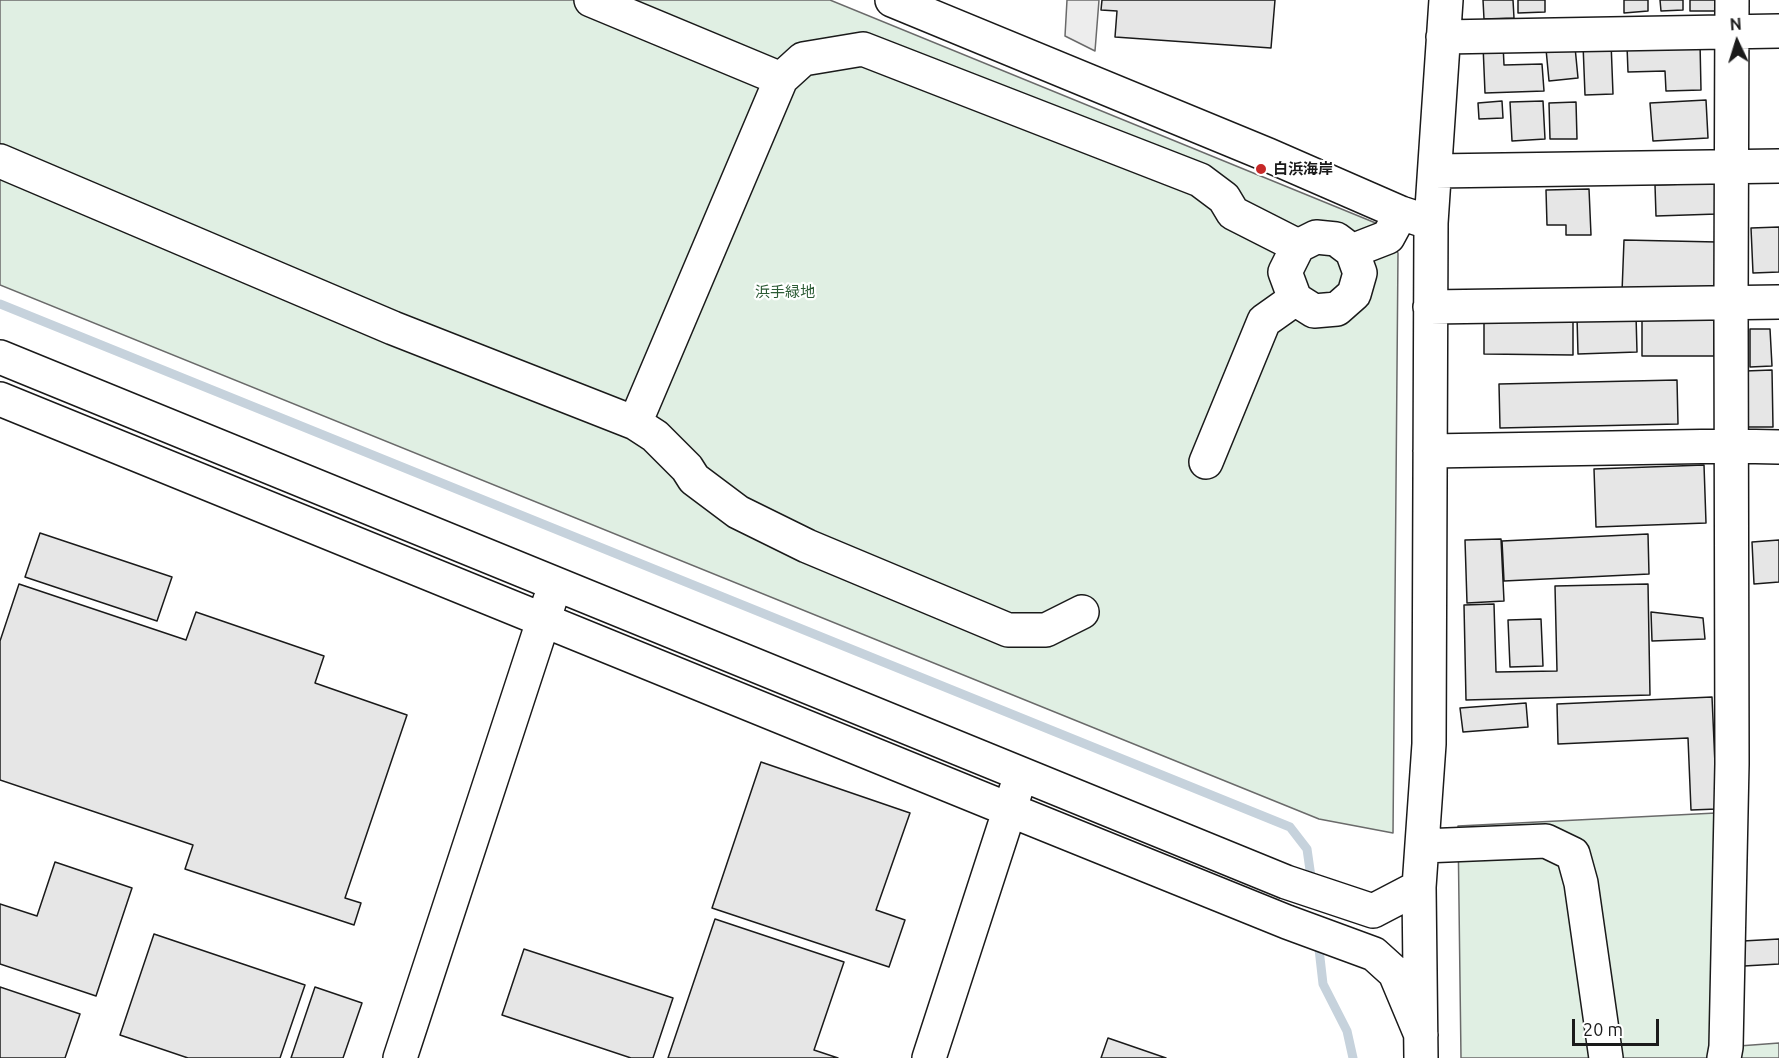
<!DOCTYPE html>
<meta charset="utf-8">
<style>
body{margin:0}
#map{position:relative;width:1779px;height:1058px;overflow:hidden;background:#fff;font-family:Ubuntu,sans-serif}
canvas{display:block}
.north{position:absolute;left:1707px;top:12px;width:60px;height:60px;-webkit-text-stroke:4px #fff;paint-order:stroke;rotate:356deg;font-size:16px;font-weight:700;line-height:24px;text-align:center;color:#1a1a1a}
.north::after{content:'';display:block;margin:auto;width:21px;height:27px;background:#1a1a1a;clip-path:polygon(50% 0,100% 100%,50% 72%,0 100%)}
.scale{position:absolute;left:1572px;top:1019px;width:87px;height:27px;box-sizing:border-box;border:3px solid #1a1a1a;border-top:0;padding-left:8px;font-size:18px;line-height:21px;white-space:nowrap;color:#1a1a1a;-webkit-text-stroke:4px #fff;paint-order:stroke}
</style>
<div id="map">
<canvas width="1779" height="1058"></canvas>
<div class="north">N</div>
<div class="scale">20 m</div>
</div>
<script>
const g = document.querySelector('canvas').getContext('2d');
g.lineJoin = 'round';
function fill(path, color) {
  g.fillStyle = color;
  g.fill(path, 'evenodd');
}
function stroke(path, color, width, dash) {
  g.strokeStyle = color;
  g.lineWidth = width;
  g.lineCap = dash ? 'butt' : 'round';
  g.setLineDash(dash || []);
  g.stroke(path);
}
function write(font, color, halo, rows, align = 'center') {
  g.font = font + ' Ubuntu,"Noto Sans JP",sans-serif';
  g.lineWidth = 4.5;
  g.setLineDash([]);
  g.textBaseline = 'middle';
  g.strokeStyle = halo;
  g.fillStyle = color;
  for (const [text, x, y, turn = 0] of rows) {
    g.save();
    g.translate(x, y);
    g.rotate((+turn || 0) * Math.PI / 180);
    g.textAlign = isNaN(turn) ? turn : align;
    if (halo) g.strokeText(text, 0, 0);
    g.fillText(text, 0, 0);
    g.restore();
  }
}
const green = new Path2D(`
 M0,0h830l553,226 15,27 -5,580 -74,-14 -1319,-534z
 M1716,813l-4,235 67,-5v15h-318l-3,-232z`);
fill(green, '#e0efe3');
stroke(green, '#6a6a6a', 1.5);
const parking = new Path2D(`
 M1067,0h32l-4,51 -30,-15z`);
fill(parking, '#ededed');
stroke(parking, '#6a6a6a', 1.5);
stroke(new Path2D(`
 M0,304l1290,523 17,22 5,35
 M1318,940l5,44 24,47 6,27`), '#c6d2dc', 9);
const building = new Path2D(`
 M1102,0h173l-4,48 -156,-11 2,-26 -16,-1z
 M1483,0h30l1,18 -30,1z
 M1518,0h27v12l-27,1z
 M1624,0h24v11l-24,2z
 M1660,0h23v10l-22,1z
 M1690,0h25v11h-25z
 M1611,42l2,52 -28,1 -2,-51z
 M1700,43l1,47 -35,1 -1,-20 -37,1 -1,-26z
 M1503,44l1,21 38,-1 2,27 -59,2 -2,-48z
 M1575,47l3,31 -29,3 -3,-32z
 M1706,100l2,38 -55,3 -3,-38z
 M1502,101l1,17 -24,1 -1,-16z
 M1543,101l2,38 -33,2 -2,-39z
 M1576,102l1,37h-27l-1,-36z
 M1716,183l1,31 -61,2 -1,-31z
 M1589,189l2,46h-25v-10h-19l-1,-35z
 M1779,227v45l-26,1 -2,-45z
 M1624,240l93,2 -1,52 -94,-2z
 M1636,315l1,37 -59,2 -1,-37z
 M1714,315v41h-72v-40z
 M1484,319h89v36l-89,-1z
 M1750,329h20l2,37 -22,1z
 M1772,370l1,57h-27l-1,-56z
 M1677,380l1,44 -178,4 -1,-44z
 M1704,465l2,58 -110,4 -2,-58z
 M40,533l132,44 -15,44 -132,-44z
 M1648,534l1,40 -145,7 -2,-40z
 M1501,539l3,62 -37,2 -2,-63z
 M1779,540v42l-25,2 -2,-42z
 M19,584l167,56 10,-28 128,44 -9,27 92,32 -62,183 16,5 -7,22 -169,-56 8,-24 -193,-65v-139z
 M1648,584l2,111 -184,5 -2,-95 30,-1 2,68 61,-1 -2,-85z
 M1651,612l52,6 2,21 -53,2z
 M1541,619l2,47 -33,1 -2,-47z
 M1712,697l5,112 -26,1 -3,-72 -130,6 -1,-40z
 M1526,703l2,24 -65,5 -3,-24z
 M761,762l149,51 -34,97 29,10 -16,47 -177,-59z
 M55,862l77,26 -36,108 -96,-32v-60l37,12z
 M715,919l129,43 -30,88 24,8h-170z
 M154,934l151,51 -25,73h-92l-68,-23z
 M1779,939v25l-35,2 -1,-25z
 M524,949l149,49 -20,60h-22l-129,-43z
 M0,987l80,27 -15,44h-65z
 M315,987l47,16 -19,55h-52z
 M1108,1038l58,20h-65z`);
fill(building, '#e6e6e6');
stroke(building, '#1a1a1a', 1.5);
const minor = new Path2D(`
 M591,0l190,79
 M892,0l376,155 133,58 30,10
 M1443,37l336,-6
 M0,161l393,167 242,95 20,13 32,32 7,11 44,33 69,34 201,84h38l36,-18
 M1435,171l344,-5
 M1316,237l20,2 16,12 8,22 -6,21 -17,15 -23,2 -19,-12 -10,-27 13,-26z
 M1352,251l36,-14 13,-24
 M1430,307l349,-5
 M0,357l1286,525 87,29 46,-24
 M0,399l1010,411 277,112 87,32 21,19 26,62
 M635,423l146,-344 22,-20 60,-10 337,131 24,18 9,15 65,33
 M1430,451l302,-5 47,1
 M1206,462l58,-141 31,-22
 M1423,846l123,-5 27,13 8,29 25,175
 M400,1058l150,-458
 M929,1058l87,-268
 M1421,1058l-2,-171 10,-143 2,-521 15,-223
 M1724,1058l2,-11 6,-283 -1,-461 1,-303`);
stroke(minor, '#1a1a1a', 36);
stroke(minor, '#fff', 33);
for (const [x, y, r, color] of [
 [1261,169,6,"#c62828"]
]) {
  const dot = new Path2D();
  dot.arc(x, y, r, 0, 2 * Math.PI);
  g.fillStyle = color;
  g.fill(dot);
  stroke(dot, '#fff', 2);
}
write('bold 15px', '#1a1a1a', '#fff', [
 ["白浜海岸",1273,169]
], 'left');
write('15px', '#2b5a34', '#fff', [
 ["浜手緑地",785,292]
]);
</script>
